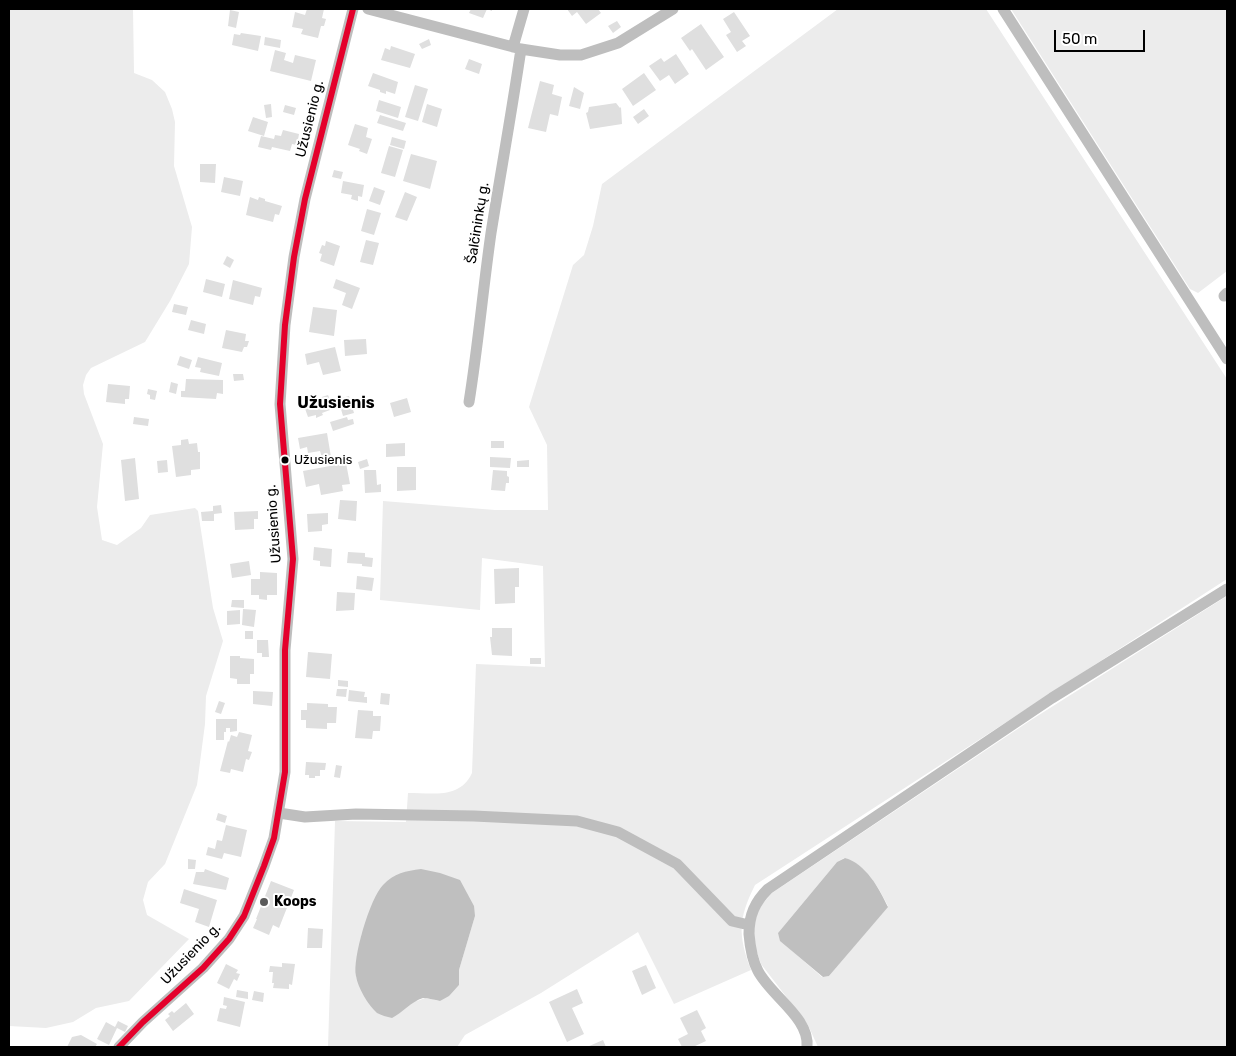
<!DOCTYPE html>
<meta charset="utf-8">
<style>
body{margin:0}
#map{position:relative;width:1236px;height:1056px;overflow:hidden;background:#fff;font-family:Rubik,sans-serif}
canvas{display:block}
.frame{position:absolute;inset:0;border:10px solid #000;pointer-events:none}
.scale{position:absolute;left:1054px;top:30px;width:91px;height:22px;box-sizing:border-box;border:2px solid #000;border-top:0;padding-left:6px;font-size:15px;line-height:18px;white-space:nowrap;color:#000;-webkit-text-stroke:4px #fff;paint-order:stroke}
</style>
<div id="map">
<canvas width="1236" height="1056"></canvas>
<div class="frame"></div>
<div class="scale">50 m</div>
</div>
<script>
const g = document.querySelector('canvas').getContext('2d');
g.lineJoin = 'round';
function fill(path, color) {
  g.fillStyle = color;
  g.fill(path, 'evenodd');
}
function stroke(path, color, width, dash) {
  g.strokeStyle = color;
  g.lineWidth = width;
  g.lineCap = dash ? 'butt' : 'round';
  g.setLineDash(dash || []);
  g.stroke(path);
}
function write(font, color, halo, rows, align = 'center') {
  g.font = font + ' Rubik,sans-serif';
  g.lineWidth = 4;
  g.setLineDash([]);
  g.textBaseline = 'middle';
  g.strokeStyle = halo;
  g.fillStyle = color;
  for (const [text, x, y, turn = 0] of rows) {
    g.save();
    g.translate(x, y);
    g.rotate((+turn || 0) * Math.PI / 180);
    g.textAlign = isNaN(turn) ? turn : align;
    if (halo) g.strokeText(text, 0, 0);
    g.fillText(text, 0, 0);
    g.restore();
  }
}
fill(new Path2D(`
 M9,9h124l1,64 18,7 13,12 7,17 3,13 -1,44 18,61 -3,37 -19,37 -25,41 -54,26 -5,7 -3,10 1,9 19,50 -6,63 5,33 15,5 24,-17 9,-13 45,-7 3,3 15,97 10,33 -17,55 -1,28 -8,61 -32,79 -17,18 -5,18 4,15 42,24 -60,62 -33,7 -23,14 -27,6 -37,-2z
 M838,9h148l241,370v200l-472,306c-17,34 -17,50 -4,85l-77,34 -36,-72 -97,61 -76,42 -8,12h-129l7,-226 71,1 2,-29c25,0 52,6 64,-20l4,-109 69,3 -2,-101 -61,-8 -2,52 -100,-10 3,-99 112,9h53l-1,-65 -18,-38 44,-142 11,-10 9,-29 9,-42zM475,916l-16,54v15l-19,16 -15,-3 -8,3 -49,1 -12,-26v-12l6,-31z
 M1011,9h216v262l-29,22 -8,-4z
 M1227,596v451h-409l-10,-22 -47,-61 -8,-24 1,-17 5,-15 13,-15 259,-173zM844,858c22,6 35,30 44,48l-59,70 -7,1 -41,-36 -3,-8 59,-71z`), '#ececec');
fill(new Path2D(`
 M845,858c21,6 34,30 43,49l-59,69 -6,1 -43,-36 -2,-8 59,-71z
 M421,869l19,4 20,7 14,26 1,10 -16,54v15l-10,11 -9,5c-5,-1 -12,-3 -17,-3 -11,3 -21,15 -31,20 -5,-1 -11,-3 -15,-5 -9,-8 -19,-25 -21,-37 -4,-17 14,-78 27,-91 11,-12 23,-14 38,-16z`), '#bfbfbf');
fill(new Path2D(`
 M307,9h17l-2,9 4,1 -2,7h-3l-3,12 -17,-4 2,-5 -11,-2 3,-15 10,3z
 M471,9h21v2l-5,-2 -4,9 -14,-5z
 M567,9h31l3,4 -15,11 -9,-12 -5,4z
 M230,10l9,2 -3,16 -8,-2z
 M734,12l16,24 -8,5 4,5 -9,6 -11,-17 5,-3 -8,-13z
 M617,21l4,6 -8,6 -5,-7z
 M701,24l23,33 -18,13 -14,-21 -2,2 -9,-13z
 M241,33l20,3 -3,15 -26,-6 2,-11 6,1z
 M265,37l16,3 -1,8 -16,-3z
 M429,39l2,6 -9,4 -3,-5z
 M391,46l24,8 -5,14 -29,-8 4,-12 5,2z
 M275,50l11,3 -2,7 9,3 2,-8 21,5 -5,21 -41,-10z
 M676,54l13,20 -14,10 -6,-9 -9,6 -11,-15 12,-8 3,4z
 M469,59l13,5 -3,10 -14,-5z
 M373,73l25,9 -3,12 -9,-3v3l-6,-2v-2l-12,-4z
 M644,73l12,17 -23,16 -11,-17z
 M540,81l14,4 -2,9 10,3 -4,19 -8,-2 -4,18 -18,-4z
 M415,85l13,4 -10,32 -13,-4z
 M574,87l10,6 -4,16 -11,-3z
 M379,100l22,7 -3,11 -22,-7z
 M616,103l4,5 1,-1 1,17 -32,5 -4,-16 2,-1 1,-5z
 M271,104l1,13 -6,1 -2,-13z
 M427,104l15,5 -5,18 -15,-5z
 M285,105l11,3 -2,7 -11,-3z
 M644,109l5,7 -11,8 -5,-7z
 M380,115l26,8 -3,8 -26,-8z
 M253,117l15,5 -4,14 -16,-5z
 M355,124l13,4 -2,9 6,2 -5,15 -8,-3 1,-2 -12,-4z
 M283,130l16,4 -2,11 -5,-1 -2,7 -18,-4 -1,3 -13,-3 3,-11 13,3 1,-4 6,1z
 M392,137l14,4 -2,8 -14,-4z
 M389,146l14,4 -8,27 -14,-4z
 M411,154l26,7 -7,28 -27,-8z
 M200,164h16l-1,19 -15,-1z
 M334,170l9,2 -2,7 -9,-2z
 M224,177l19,4 -3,15 -19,-4z
 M343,181l21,4 -2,12 -4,-1v5l-7,-2 1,-4 -11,-2z
 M374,187l11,4 -5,14 -11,-4z
 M405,192l12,5 -10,24 -12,-4z
 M250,197l8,3 1,-3 6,2v2l17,5 -3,9 -4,-1 -2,8 -27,-7z
 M367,209l14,4 -7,22 -13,-4z
 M366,240l13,3 -6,22 -13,-3z
 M326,241l14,5 -6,20 -14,-5 2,-7 -3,-1 3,-8 3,1z
 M227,256l7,4 -4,8 -7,-4z
 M206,279l19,5 -3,13 -19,-5z
 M336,279l24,9 -8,21 -10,-4 4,-12 -13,-5z
 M233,280l29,8 -2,9 -5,-1 -2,9 -24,-6z
 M174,304l14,3 -2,8 -14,-3z
 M313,307l24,3 -3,26 -25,-4z
 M191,320l15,4 -2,10 -16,-4z
 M226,330l20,4 -1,7h4l-2,6h-3l-2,5 -20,-4z
 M366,339l1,15 -22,2 -1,-16z
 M335,347l6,24 -18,4 -4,-13 -12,3 -2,-11z
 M180,356l12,4 -3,9 -12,-4z
 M198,357l24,6 -3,13 -19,-4 1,-4 -6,-1z
 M233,374h10l1,6 -10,1z
 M186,379l37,1v14l-6,-1 -1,6 -35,-2v-6h4z
 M171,382l7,2 -2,10 -7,-2z
 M108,384l22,2 -1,13h-4v5l-19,-2z
 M148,389l9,2 -2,9 -5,-1v-4l-3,-1z
 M328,395l3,7 -4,1 3,7 -8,3 1,2 -7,3v-3l-8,2 -5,-14z
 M349,396l5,17 -11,3 -5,-17z
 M407,398l4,14 -17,5 -4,-14z
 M134,417l15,2 -1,7 -15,-2z
 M347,417l1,3 5,-1 1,5 -21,7 -3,-9z
 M327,433l4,24 -9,1 -2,-7 -12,2 -1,-6 -7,2 -2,-11z
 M188,439l1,5 8,-1 1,9h2v17l-9,1v5l-15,2 -4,-31 9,-1v-5z
 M491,441h13v7h-13z
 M405,443v13l-19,1v-13z
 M490,457l21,1 -1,10 -20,-1z
 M135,458l4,41 -14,2 -4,-41z
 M367,459l2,7 -9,3 -2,-7z
 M167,460l1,12 -10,1 -1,-12z
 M529,460v7h-12v-6z
 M346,463l4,21 -8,1 1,6 -22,4 -2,-11 -13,3 -3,-16z
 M397,467h19v23l-19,1z
 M364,470h12l1,15 4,-1v8l-16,1z
 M493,470l14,1v5l2,1v6h-3l-1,8 -14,-1z
 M340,500l17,1 -1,20 -18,-2z
 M221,505l1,8 -8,1v7h-12l-1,-9 12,-1v-5z
 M258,511v8h-4v10l-19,1 -1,-18z
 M328,513v11l-6,1v6l-14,1 -1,-18z
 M314,547l18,2 -1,18 -11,-1v-5l-7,-1z
 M348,552l17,1v4l8,1 -1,9 -10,-1v-2l-15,-1z
 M249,561l2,14 -19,3 -2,-14z
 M519,568v19h-4v16l-20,1 -1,-35z
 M260,572l17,1v22h-10v5l-8,-1v-4h-8v-16h9z
 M357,576l17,2 -2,13 -16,-2z
 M337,592l18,1 -1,17 -18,1z
 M232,600h12v8l-13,-1z
 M243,609l13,1 -2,17 -12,-2z
 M240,610v14l-13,1v-14z
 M492,628h20v28l-20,-1 -2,-18h2z
 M245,631h8v8h-8z
 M257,640h11l1,17h-7v-4h-5z
 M308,652l24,2 -2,25 -24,-2z
 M230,656h10v2l14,1v15h-4v10h-13v-5l-7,-1z
 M530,658h11v6h-11z
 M338,680l10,1v6l-10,-1z
 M337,689h10l-1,8 -10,-1z
 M349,690l16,2 -1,5h3v6l-19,-2z
 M253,691l20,1 -1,14 -19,-2z
 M381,693l9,1 -1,11 -9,-1z
 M219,701l6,2 -4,11 -6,-2z
 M307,703l21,1v3h9l-1,16h-9v6l-21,-1v-8h-5v-10h6z
 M358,710l15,1v5h8l-1,15h-7l-1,8 -17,-1z
 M216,719h21v12l-7,1v-4h-4v4h-2v8h-8z
 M239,732l13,3 -4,16 4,1 -3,8 -3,-1 -3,13 -12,-3 -1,4 -10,-2 8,-30 1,1 2,-7 6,2z
 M306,762l20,1 -1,7h-5v6h-5v2h-6v-3h-4z
 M336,765l6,1 -2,12 -6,-1z
 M218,813l9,3 -2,7 -9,-3z
 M226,825l21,5 -6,27 -17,-4 -2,6 -16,-4 2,-8 7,2 2,-9 5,1z
 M188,859l8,1 -1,9h-7z
 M205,869l24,9 -3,12 -33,-6 3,-12h8z
 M271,881l23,9 -15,38 -6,-3 -4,10 -16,-7 4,-9h-1z
 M184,889l33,11 -8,27 -14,-5 4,-13 -19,-6z
 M308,928l15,1 -1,19h-15z
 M282,963l13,1 -3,21 -3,-1v5l-16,-1 1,-5h-2l1,-11h-4l1,-6 12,1z
 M226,964l12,6 -2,3 4,1 -3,7 -3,-2 -5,10 -12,-6z
 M646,965l10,23 -14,7 -10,-24z
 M577,989l6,14 -11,5 12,26 -17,8 -18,-40z
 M237,990l11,2v7l-12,-2z
 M254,991l10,2 -1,9 -11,-2z
 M224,997l21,5 -5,25 -23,-6 3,-13 6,1 1,-3 -4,-1z
 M186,1003l8,11 -21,17 -8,-11 5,-4 -2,-2 4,-3 2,2z
 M697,1010l9,18 -5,3 5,10 -13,6h-11l-4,-8 10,-5 -8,-16z
 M118,1021l10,5 -3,6 -8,-4 -8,17 -12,-6 9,-17 9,5z
 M81,1035l16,9 -2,3h-28l5,-10z
 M603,1040l3,7h-19z`), '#dfdfdf');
stroke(new Path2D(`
 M368,9l153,40 39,6h21l37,-12 55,-34
 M1003,9l224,350
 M513,47l11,-38
 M1224,296l3,-3
 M469,402c9,-56 14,-113 22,-169 10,-62 21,-123 30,-184
 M279,813l26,4 51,-3 118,2 103,5 41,11 59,32 55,57 17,4
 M119,1047l24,-25 60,-54 26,-29 15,-23 20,-50 10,-28 11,-66v-122l8,-91 -13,-155 5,-79 9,-68 11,-58 48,-190
 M807,1047c3,-29 -36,-51 -49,-76 -6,-11 -8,-25 -9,-37 0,-19 6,-32 19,-45l284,-191 175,-109`), '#bebebe', 11);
stroke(new Path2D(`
 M119,1047l24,-25 60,-54 26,-29 15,-23 20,-50 10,-28 11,-66v-122l8,-91 -13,-155 5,-79 9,-68 11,-58 48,-190`), '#e4002b', 6);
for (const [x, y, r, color] of [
 [285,460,4.5,"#000"],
 [264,902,5,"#595959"]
]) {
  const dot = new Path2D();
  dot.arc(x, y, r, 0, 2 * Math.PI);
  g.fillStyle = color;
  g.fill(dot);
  stroke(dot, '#fff', 2);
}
write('13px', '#000', '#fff', [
 ["Užusienis",294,460]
], 'left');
write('14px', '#000', '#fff', [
 ["Užusienio g.",310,119,-76],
 ["Šalčininkų g.",478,223,-81],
 ["Užusienio g.",274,524,-94],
 ["Užusienio g.",191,954,-46]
]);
write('bold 14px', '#000', '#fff', [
 ["Koops",274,902]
], 'left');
write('bold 16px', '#000', '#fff', [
 ["Užusienis",336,403]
]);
</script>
